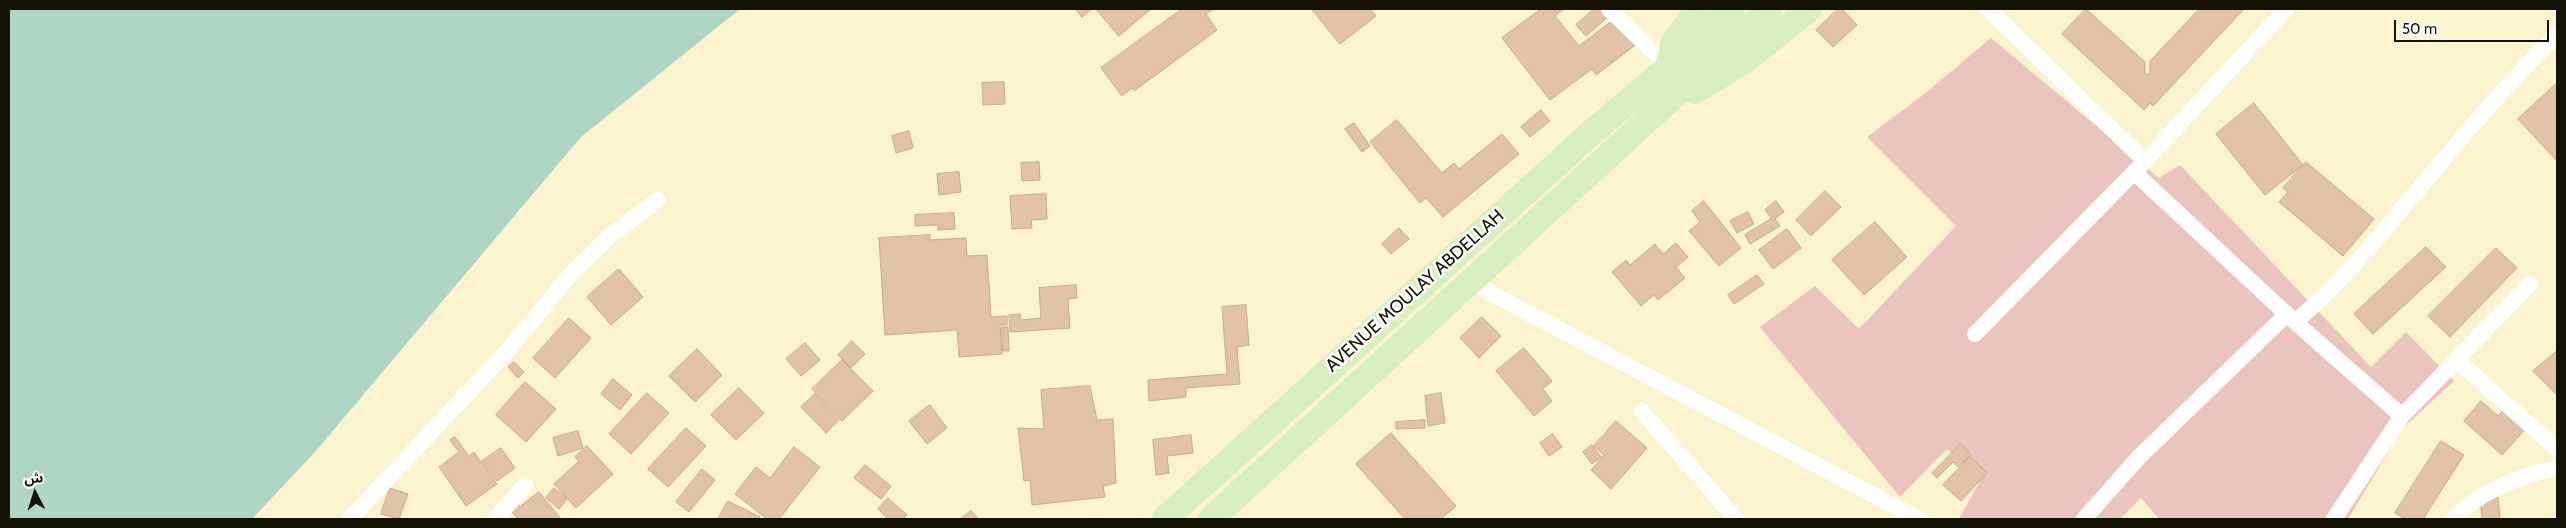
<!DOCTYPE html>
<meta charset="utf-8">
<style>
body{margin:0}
#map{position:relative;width:2566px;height:528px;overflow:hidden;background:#fcf3cf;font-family:Cabin,"Noto Sans Arabic",sans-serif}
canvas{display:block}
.frame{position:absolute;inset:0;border:10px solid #141105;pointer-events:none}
.north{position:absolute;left:10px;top:468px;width:50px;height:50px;-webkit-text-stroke:4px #fff;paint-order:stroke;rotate:355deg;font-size:14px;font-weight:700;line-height:20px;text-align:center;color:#141105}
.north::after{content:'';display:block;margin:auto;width:18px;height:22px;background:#141105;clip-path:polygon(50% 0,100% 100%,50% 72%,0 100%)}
.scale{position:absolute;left:2394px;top:20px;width:155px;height:22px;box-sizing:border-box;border:2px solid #141105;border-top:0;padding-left:6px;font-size:15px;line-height:18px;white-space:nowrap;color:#141105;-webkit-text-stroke:4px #fff;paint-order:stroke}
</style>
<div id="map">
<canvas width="2566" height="528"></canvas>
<div class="frame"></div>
<div class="north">ش</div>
<div class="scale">50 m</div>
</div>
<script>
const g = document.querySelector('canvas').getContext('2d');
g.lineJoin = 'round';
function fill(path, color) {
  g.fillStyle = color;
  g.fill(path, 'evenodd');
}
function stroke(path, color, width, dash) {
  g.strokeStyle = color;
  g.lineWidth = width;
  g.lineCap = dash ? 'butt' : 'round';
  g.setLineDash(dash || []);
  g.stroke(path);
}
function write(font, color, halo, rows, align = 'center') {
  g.font = font + ' Cabin,sans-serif';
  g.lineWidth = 5;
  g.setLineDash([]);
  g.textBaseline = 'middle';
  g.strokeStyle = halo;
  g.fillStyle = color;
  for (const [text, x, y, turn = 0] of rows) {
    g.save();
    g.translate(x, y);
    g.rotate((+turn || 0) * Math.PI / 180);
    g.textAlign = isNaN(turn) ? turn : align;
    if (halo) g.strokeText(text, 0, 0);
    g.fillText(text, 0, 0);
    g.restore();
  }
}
fill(new Path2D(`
 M1991,38l168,140 21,-13 191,202 35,-35 48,49 -52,48 -54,90h-189l-18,-21 -21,21h-161l22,-40 -34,-30 -47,48 -140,-170 55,-41 44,43 97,-103 -89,-89 56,-42z`), '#ebc4c0');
fill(new Path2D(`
 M9,9h731l-159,128 -266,315 -63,67h-243z`), '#afd6c4');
const building = new Path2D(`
 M1076,9h16l-10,8z
 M1096,9h55l-32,27z
 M1182,9h31l-7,5 11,16 -83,61 -2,-3 -10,8 -21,-28z
 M1312,9h58l6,7 -36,28z
 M1541,9h23l-9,7 24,30 38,-29 21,26 -42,32 -4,-6 -42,31 -48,-62z
 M1594,9h11l5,6 -24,21 -10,-11z
 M1838,9h4l15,16 -24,22 -17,-17z
 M2086,9l59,53v12h5v-13l49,-52h45l-91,97 -3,-3 -6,7 -82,-76z
 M1004,82l1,22 -22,1 -1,-22z
 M2557,83v78l-39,-42z
 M2254,103l49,62 -38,30 -49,-61z
 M1541,110l9,11 -20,16 -9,-10z
 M1397,120l45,53 12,-10 5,6 43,-35 17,20 -76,63 -17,-19 -6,5 -50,-61z
 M1354,123l16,23 -8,6 -17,-23z
 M909,131l4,17 -17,5 -4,-17z
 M1039,162l1,18 -18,1 -1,-18z
 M2306,162l68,57 -31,37 -64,-54 9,-10 -5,-4z
 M959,172l2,20 -22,3 -2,-21z
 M1825,191l16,16 -30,29 -15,-16z
 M1046,194l1,25 -16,1 1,8 -20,1 -2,-33z
 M1704,201l37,47 -22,18 -30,-35 11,-9 -8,-11z
 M1776,201l8,11 -11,8 -8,-10z
 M1748,212l6,12 -17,9 -7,-12z
 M954,213l1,16 -17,1v-5l-23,1v-11z
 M1774,217l6,9 -30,18 -5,-9z
 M1875,222l32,35 -43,38 -32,-35z
 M1399,228l10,11 -18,15 -9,-10z
 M1787,229l14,19 -28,21 -14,-19z
 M930,235v5l36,-2 1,18 20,-1 4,62 16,-1v9h-7l2,29 -43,3 -2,-27 -72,5 -6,-97z
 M1676,243l12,14 -12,10 9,11 -27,22 -4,-5 -13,11 -29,-34 14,-12 4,5 25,-21 8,10z
 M2426,247l20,20 -73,67 -19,-20z
 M2496,248l21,20 -67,69 -22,-21z
 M619,269l24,28 -32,28 -24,-28z
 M1757,275l7,9 -30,20 -6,-9z
 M1076,285l1,13 -9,1 2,29 -60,4 -1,-17 11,-1 1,6 20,-2 -2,-30z
 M1246,305l3,40 -12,2 3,37 -54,4v9l-37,4 -1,-21 79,-6 -5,-67z
 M1482,317l19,19 -22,22 -19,-20z
 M569,318l22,20 -36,40 -22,-20z
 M1002,327h6l1,24h-6z
 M852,341l13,13 -14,14 -13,-13z
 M805,343l15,17 -19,16 -15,-17z
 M1524,348l28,33 -9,8 9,12 -18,15 -38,-45z
 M697,349l25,26 -27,27 -26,-26z
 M2557,351v44l-24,-24z
 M842,360l31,31 -31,30 -30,-32z
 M514,362l10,10 -6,6 -10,-11z
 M613,379l19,16 -12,15 -19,-16z
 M525,382l31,27 -30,33 -30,-27z
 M1090,386l7,34 16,-1 3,64 -13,3 2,11 -73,8 -2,-25 -6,1 -6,-53 26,1 -3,-39z
 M739,388l25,25 -28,27 -25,-25z
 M647,393l22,20 -38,41 -22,-20z
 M1441,393l4,30 -17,3 -3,-30z
 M815,394l24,26 -13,13 -25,-26z
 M2481,401l17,15 10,-11 22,19 -28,31 -38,-34z
 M930,405l17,23 -20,16 -18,-23z
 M1425,420v8l-29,1v-7z
 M1616,421l31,27 -36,41 -20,-19 13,-15 -10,-9z
 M686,428l20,18 -38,41 -20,-18z
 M578,431l5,17 -25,8 -5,-18z
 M1391,433l65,73 -15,13h-36l-49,-55z
 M1553,434l9,13 -13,9 -9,-13z
 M1191,435l2,18 -26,3 2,17 -13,2 -3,-35z
 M455,437l14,19 5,-4 23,32 -31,22 -27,-39 20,-15 -9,-12z
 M2441,441l23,14 -41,64h-18l-10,-6z
 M1961,444l10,11 -13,12 -5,-5 -16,16 -5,-5z
 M1592,445l9,12 -9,7 -9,-12z
 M587,446l26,28 -37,34 -22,-24 25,-23 -4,-4z
 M794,447l26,20 -41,52h-12l-32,-25 21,-27 14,11z
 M501,448l14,20 -18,13 -15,-20z
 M1970,457l17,16 -26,28 -18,-16z
 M865,465l26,21 -10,13 -27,-21z
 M702,469l13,11 -26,32 -13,-10z
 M390,488l18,6 -9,25 -18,-5z
 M554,488l13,11 -8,10 -13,-11z
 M539,492l22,27h-46l2,-1 -9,-11 8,-6 4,5z
 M2498,497l2,22h-18l-2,-21z
 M888,498l19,17 -4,4h-15l-10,-10z
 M728,501l32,16 -2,2h-40z
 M971,511l7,8h-17z`);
fill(building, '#e2c3aa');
stroke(building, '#c6a991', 1);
stroke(new Path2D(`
 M1609,9l60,58
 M2145,161l141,-152
 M2134,172l161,150c48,-40 87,-89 127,-137 43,-51 87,-104 135,-150
 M1472,279l22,16 425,224
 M2295,322l107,94
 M1975,334l170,-173 -157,-152
 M2457,360l100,89
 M1642,411l94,108
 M350,519l160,-171 61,-74 38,-37 49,-37
 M495,519l30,-33
 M2084,519l55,-62 148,-143
 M2334,519l68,-103 128,-132
 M2454,519c26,-29 66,-43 103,-51`), '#fff', 16);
stroke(new Path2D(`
 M1670,62l3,-18 25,-35
 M1695,91l49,-30 65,-52
 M1165,519l425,-385 79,-67 63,-58
 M1211,519l558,-510`), '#d8efc2', 26);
write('18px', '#141105', '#fff', [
 ["AVENUE MOULAY ABDELLAH",1415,291,-42]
]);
</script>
